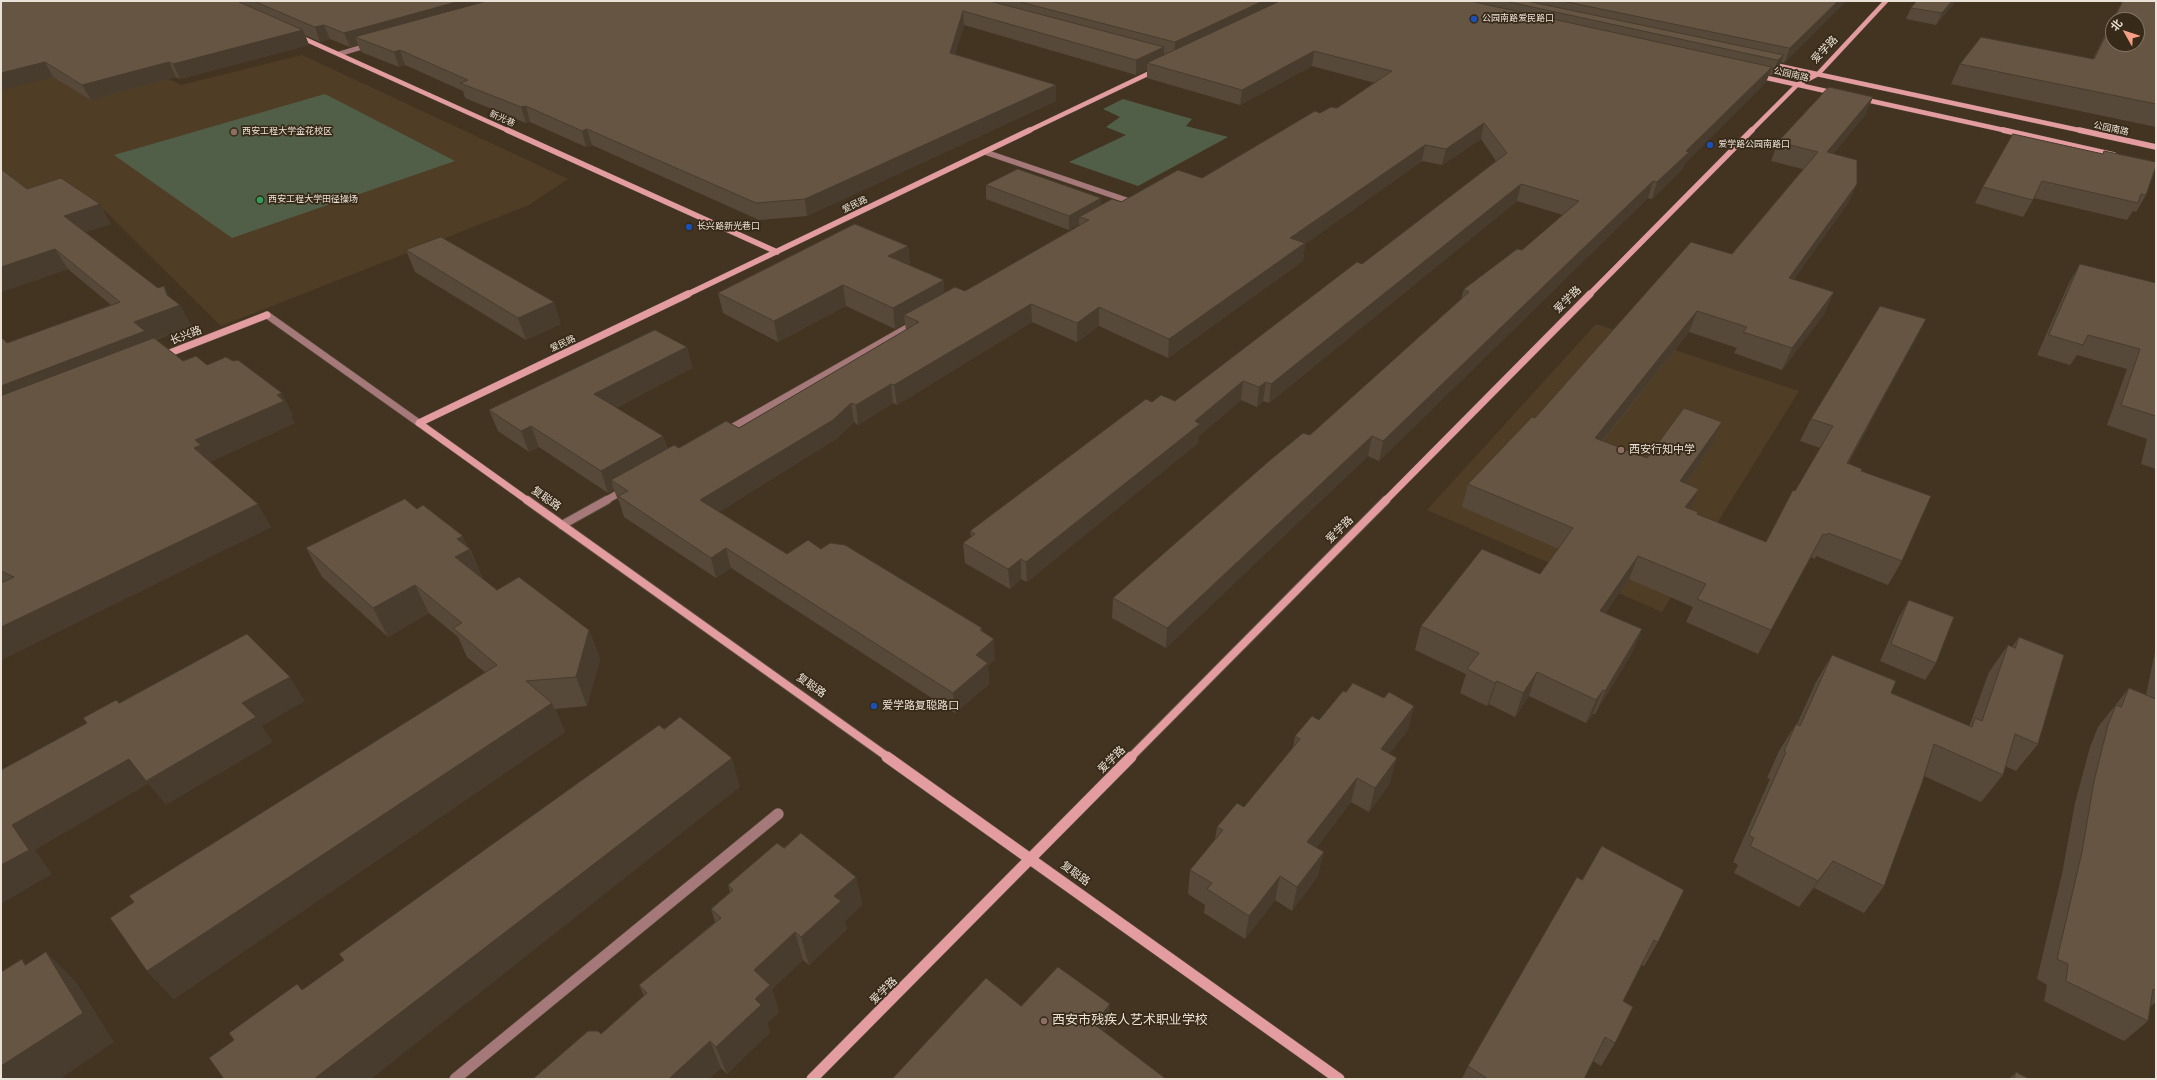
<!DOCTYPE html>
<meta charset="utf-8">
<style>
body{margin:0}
#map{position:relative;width:2157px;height:1080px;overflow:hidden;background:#433422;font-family:"DM Sans","Noto Sans SC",sans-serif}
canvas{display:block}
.frame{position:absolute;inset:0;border:2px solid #ebe2d7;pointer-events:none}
.north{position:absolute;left:2105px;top:12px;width:40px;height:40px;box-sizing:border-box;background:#382a18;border:1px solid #807464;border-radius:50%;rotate:309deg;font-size:11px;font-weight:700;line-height:16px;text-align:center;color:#ebe2d7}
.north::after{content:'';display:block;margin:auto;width:14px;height:18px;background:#f49e86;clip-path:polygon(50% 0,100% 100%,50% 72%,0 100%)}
</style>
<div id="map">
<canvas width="2157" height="1080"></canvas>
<div class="frame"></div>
<div class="north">北</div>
</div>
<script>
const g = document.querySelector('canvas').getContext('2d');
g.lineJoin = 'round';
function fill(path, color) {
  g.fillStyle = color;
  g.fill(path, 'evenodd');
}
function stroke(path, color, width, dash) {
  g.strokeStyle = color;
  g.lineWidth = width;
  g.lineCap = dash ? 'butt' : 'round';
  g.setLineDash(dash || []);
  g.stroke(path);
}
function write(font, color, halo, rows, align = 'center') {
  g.font = font + ' "DM Sans","Noto Sans SC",sans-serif';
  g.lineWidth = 3.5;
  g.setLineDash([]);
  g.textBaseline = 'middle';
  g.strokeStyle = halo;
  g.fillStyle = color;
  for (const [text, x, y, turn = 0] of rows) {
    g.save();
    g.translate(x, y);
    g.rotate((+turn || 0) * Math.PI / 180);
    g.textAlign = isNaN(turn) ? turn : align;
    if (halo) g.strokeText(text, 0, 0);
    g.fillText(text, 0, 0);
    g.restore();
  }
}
fill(new Path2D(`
 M1,1l180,84 121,-30 266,124 -39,26 -308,121 -121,-120 -99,32z
 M1596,324l203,67 -137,221 -235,-102z`), '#503d25');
fill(new Path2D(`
 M325,94l130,67 -223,77 -118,-83z
 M1123,99l69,20 -6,7 42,11 -90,49 -69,-24 57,-27 -20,-8 14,-10 -17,-8z`), '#515f48');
const streetFar4 = new Path2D(`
 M339,54l30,-9`);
const streetFar3 = new Path2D(`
 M985,152l144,49 -5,3`);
const streetFar2 = new Path2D(`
 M267,315l152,108
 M726,431l188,-107
 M605,501l21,-12`);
const streetFar1 = new Path2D(`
 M562,525l45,-25`);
const street = new Path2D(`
 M455,1079l323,-265`);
const secondaryFar4 = new Path2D(`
 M298,36l211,95
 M1770,64l313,67
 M1758,76l77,17
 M1862,99l146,32
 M1028,131l128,-61
 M1751,131l46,-46 21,-11 68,-73`);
const secondaryFar3 = new Path2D(`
 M507,130l270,122
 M2003,130l111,25
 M2079,130l77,17
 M686,295l344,-165
 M1589,295l163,-165`);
const secondaryFar2 = new Path2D(`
 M162,356l105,-41
 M528,501l-109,-78 269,-129
 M1385,501l205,-207`);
const secondaryFar1 = new Path2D(`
 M527,500l362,258
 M1130,758l256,-258`);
const secondary = new Path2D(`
 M887,757l452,322
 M812,1079l319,-322`);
stroke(streetFar4, '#5e503f', 5);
stroke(streetFar3, '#5e503f', 6);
stroke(streetFar2, '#5e503f', 8);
stroke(streetFar1, '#5e503f', 10);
stroke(street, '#5e503f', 12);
stroke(secondaryFar4, '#5e503f', 5);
stroke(secondaryFar3, '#5e503f', 6);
stroke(secondaryFar2, '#5e503f', 8);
stroke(secondaryFar1, '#5e503f', 10);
stroke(secondary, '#5e503f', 12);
stroke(streetFar4, '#a5787a', 4.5);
stroke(streetFar3, '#a5787a', 5.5);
stroke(streetFar2, '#a5787a', 7);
stroke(streetFar1, '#a5787a', 8);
stroke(street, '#a5787a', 11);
stroke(secondaryFar4, '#e39ca0', 4.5);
stroke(secondaryFar3, '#e39ca0', 5.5);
stroke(secondaryFar2, '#e39ca0', 7);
stroke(secondaryFar1, '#e39ca0', 8);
stroke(secondary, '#e39ca0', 11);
fill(new Path2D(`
 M1,1h1845l-62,62 -3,-1 -3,7 -6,6h-3l-3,7 -81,81 -2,5 -31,31 -4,-1 -269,263 -11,-5 -202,192 -54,-30 1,-20 197,-163 151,-136 3,-10 58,-39 41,-35 -46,-14 -248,202 -6,-2 -6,6 -16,-7 -42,36 -1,7 -171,139 -6,-3 -11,10 -45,-26 -2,-20 8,-6 -1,-6 182,-129 23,-1 187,-137 134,-103 -15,-22 -39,26 -20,-4 -117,83 -2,17 -135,97 -69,-32 -22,16 -45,-20 -135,83 -4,-2 -35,22 -4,-3 -18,17 -117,73 68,42 34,-5 161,79 1,4 12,27 -7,7 1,18 -34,29 -224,-145 -15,10 -92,-61 -5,-16 -1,-1 -4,-10 -6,3 -69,-46 -10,5 -31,-21 -9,-21 198,-63 5,21 -76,40 47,28 4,12h12l60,-20 167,-98 -1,-7 -10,6 -49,-23 -68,36 -55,-29 -5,-20 190,-47 2,19 35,28 20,-2 114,-65v-2l-10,6 -83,-31v-14l115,20 20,-3 81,-24 118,-65 17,-5 38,-25 -63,-17 -72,39 -93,-27v-9l-11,6 -172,-50 -9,29 101,31v16l-249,115 -48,4 -167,-75 -6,2 -56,-25 -4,1 -61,-25 -2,-7 -58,-26 -6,2 -38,-15 -3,-7 -8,2 -20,-8 -10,3 -15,-7 4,10 -129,34 -4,-2 -85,23 -38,-23z
 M1917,1h39l-20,24 -30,-6 5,-11z
 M2122,1h34v126l-205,-43 9,-20 133,-5zM2113,20h24l-24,24z
 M1873,97l-8,18 -32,39 24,30 -9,19 -54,76 31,34 -43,57 -48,-17 3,-5 -48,-16 -86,109 44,17 65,-14 -27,39 5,26 8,3 -1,3 69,27 54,-94 -20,-7 11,-22 115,-100 -78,145 13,7 41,90 -14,24 -72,-29 -1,3 -4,-2 -53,97 -72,-32 7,-15 -64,-28 -24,34 37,16 -10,24 -37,61h-2l-7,9 -57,-27 -14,21 -26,-13 -2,2 -27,-13 6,-19 -51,-24 6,-24 119,-52 19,-25 -97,-42 6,-23 67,-66 197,-164 71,-85 -32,-8 7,-19z
 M2104,151l42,44 -10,17 -3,-1 -6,9 -93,-22 -11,19 -48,-14 8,-16 120,-33z
 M1,169l26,20 84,35 -26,8 85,66 22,28 -36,14 27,21 24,4 86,50 -2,1 4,7 -85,39 61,65 -270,133v-323l6,6 104,-38 -43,-36 -67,23z
 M406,250l155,74 -35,16 -111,-68z
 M2080,264l76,19v186l-15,-5 6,-25 -40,-14 20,-56 -50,-14 -7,10 -33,-10 32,-72z
 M417,509l53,40 12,28v1l15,12 92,40 11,29 -13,47 -32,3 10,23 -391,267 -27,-28 -13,-69 352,-229 -19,-16 -9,-20 -29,-24 -41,24 -66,-60 -16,-29z
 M1909,600l27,63 -11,17 -45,-19 19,-44z
 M2019,637l19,107 -22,27 -11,-5 -2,9 -22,27 -57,-26 -40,110 -20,27 -50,-25 -15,19 -65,-34 4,-8 -5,-3 37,-83 -3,-1 12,-27 17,-27h1l19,-42 16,-27 59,38 78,33 1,-2 19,-52 19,-27 4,2z
 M2156,647v355l-6,5 -2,14 -24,20 -80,-40 3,-16 -10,-6 25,-105 13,-71 15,-56 8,-20 31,-39 17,7z
 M1346,692l38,6 30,8 -6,24 -19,24 1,29 -21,29 -18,-10 -35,46 2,28 -26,35 -17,-11 -30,39 -41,-26 1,-8 -17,-11 2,-24 25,-31 2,-12 27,-20 49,-59 2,-12 24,-16z
 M784,848l72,29 6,28 -17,16 2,8 -38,36 -6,-5 -31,29 7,23 -12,11 3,9 -43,42 -6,-6 -12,11h-174l66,-45 43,-38 -5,-11 76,-63 -4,-13 19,-16 -2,-8z
 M1577,877l81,65 -14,24 -2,-1 -19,36 -8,42 -14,23 -8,-5 -9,18h-122l6,-13z
 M2016,1072l13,7h-20z`), '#574939');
fill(new Path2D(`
 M460,1h54l-159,36 3,8 -8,2 -6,-14z
 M1263,1h27l-116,56 1,-15z
 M1838,1h8l-62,62 6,-15z
 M1952,1h4l-20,24 6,-12z
 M963,11l1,14 -13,43 -1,-15z
 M324,25l6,14 -10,3 -5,-15z
 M303,30l6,15 -129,34 -7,-15z
 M1164,47v15l-17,1v6l-11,6v-15z
 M400,50l5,15 -6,2 -5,-15z
 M1314,51l-2,15 -72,39 2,-15z
 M1784,55l-6,14 -6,6 6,-15z
 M45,62l8,15 -52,13v-17z
 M169,62l7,15 -85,23 -9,-15z
 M1772,67l-6,15 -81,81 -2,5 -31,31 5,-17 29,-31z
 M1056,85v16l-249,115 -2,-17z
 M1873,97l-8,18 -46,56 8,-19z
 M526,106l4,16 -4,1 -5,-16z
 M1484,123l-3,16 -39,26 4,-16z
 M587,129l5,16 -6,2 -4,-16z
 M1425,145l-3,16 -117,83 -2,17 -135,97 1,-19 121,-101z
 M1653,181l-5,17 -269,263 4,-20z
 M1521,184l-4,17 -248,202 2,-19z
 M1857,184l-9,19 -68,96 9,-21z
 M1101,198v14l-22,5v7l-10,6v-14z
 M100,204l11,20 -35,11 -12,-19z
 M908,246l2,20 -22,-10z
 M55,249l13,20 -67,23v-25z
 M944,280l1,20 -41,15 1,8 -10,6 -2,-21z
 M843,285l3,21 -68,36 -4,-21z
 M164,286l11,21 5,-2 12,21 -41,15 -150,73v-28l133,-64 33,-27z
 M1834,292l-9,21 -43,57 10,-22z
 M554,302l7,22 -35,16 -8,-22z
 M1031,304l1,18 -135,83 -3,-20z
 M1099,307v19l-22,16v-19z
 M1697,311l-8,21 -102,128 8,-22z
 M1926,319l-11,22 -80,145 12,-23z
 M687,347l5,21 -92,48 -6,-22z
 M1243,381l-2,19 -42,36 -1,7 -171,139 -1,-20z
 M1266,382l-3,19 -6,6 2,-20z
 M891,384l2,19 -35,22 -2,-20z
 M282,393l11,22 -2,1 4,7 -85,39 4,6 -20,-20 1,-8z
 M851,403l3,19 -18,17 -130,81 -6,-20z
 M1722,422l-10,22 -41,60 9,-23z
 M531,426l8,21 -10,5 -8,-21z
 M663,436l6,22 -58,22 3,10 -6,3 -7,-22z
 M1372,436l-4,20 -202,192 1,-20z
 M1699,489l-10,23 -4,-5z
 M258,504l13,23 -270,133v-33z
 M463,536l19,41 -14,8 -13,-28 2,-18z
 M726,548l5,20 -15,10 -5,-20z
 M1638,556l-9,23 -38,56 9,-24z
 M1021,559v20l-11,10 -2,-20z
 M415,585l14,28 -41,24 -15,-29z
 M982,628l2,20 10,-9 1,20 -7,7 1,18 -34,29 -2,-20 23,-38 4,-25z
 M1642,629l-10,24 -37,61 10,-23z
 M589,630l11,29 -13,47 -11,-29z
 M1537,672l-8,24 -14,21 8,-24z
 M290,677l15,24 -43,25 11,16 -107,63 -20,-24 96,-78z
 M1497,681l-8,23 -2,2 8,-23z
 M1603,690l-10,24 -7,9 10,-23z
 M552,703l13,29 -391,267 -27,-28z
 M1414,706l-6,24 -34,44 7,-25z
 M732,758l8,29 -369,292h-57z
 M1397,758l-7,25 -21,29 6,-24z
 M129,759l19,25 -113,66 17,24 -51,30v-39l11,-40z
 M1357,778l-6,24 -49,64 5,-24z
 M1324,852l-6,24 -26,35 5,-24z
 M1833,861l-19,27 -15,19 19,-26z
 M1280,876l-5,24 -30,39 4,-23z
 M856,877l6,28 -17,16 2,8 -38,36 -8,-28 33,-41z
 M795,932l8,28 -31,29 7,23 -12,11 3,9 -43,42 -11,-27 39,-48 -1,-29z
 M46,952l31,31 37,59 -54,37h-59v-13z
 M1110,1004l-1,22 -15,20v-22z
 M710,1041l11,27 -12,11h-40z`), '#473c2e');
const building = new Path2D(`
 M1,1h236l66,29 -130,34 -4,-2 -87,23 -37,-23 -44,11z
 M254,1h206l-116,32 -20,-8 -9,2z
 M487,1h503l174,46 -28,13 -173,-49 -13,42 106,32 -251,114 -49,4 -169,-74 -5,2 -56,-25 -5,1 -61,-24 8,-3 -68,-30 -6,2 -39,-15z
 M1017,1h246l-88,41z
 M1280,1h190l302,66 -86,84 3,1 -32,30 -4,-1 -270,260 -11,-5 -205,192 -54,-30 156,-137 34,-28 7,2 159,-143 -5,-3 53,-40 5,1 57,-49 -58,-17 -250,200 -5,-2 -7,5 -16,-6 -48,40 5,3 -174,138 -5,-3 -13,10 -45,-26 12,-9 -5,-3 176,-132 6,3 9,-7 14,6 182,-139 5,2 145,-111 -23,-30 -38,26 -21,-4 -135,93 15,5 -136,96 -70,-32 -22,16 -46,-19 -137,81 -3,-1 -35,21 -5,-2 -18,17 -133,80 87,54 21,-14 13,9 9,-6 15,2 137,83 -2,2 14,9 -18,16 12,8 -35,30 -227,-145 -15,10 -93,-62 10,-5 -17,-11 63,-35 5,3 47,-27 13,7 180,-106 -15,-7 51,-28 10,4 124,-71 -10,-3 33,-18 9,3 57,-32 24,8 113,-67 5,2 11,-6 6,1 55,-37 -78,-20 -72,39 -95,-27z
 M1505,1h22l257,54 -6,5z
 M1563,1h275l-48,47z
 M1917,1h35l-10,12 -31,-5z
 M2123,1h33v103l-196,-40 21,-27 113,22 19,-38v23h24v-24h-23z
 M1829,87l44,10 -46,55 30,8v24l-68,94 45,14 -42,56 -49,-16 4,-5 -50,-16 -102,127 52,20 37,-50 38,14 -42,59 19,8 -14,18 13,5 -1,2 69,28 27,-52 2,1 38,-65 -22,-7 69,-113 46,13 -79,144 15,6 -1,2 70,25 -29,65 -74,-28 -1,2 -4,-1 -52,96 -74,-31 9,-15 -68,-28 -38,55 42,18 -37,62 -2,-1 -7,10 -59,-28 -14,21 -26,-12 -2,2 -28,-14 12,-16 -58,-27 61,-77 58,25 33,-46 -105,-44 64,-67 3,1 156,-176 41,12 86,-102 -40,-10z
 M2013,134l90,20 1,-3 52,11v4l-10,29 -5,-1 -3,9 -96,-22 -9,19 -50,-13z
 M1,169l26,20 34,-11 39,26 -36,12 94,72 6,-2 3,9 13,10 -46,17 11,9 -144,55v-49l6,6 113,-41 -65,-53 -54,18z
 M1018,169l83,29 -32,18 -83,-31z
 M855,224l53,22 -20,10 56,24 -51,28 -50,-23 -69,36 -56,-28z
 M441,237l113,65 -36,16 -112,-68z
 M2080,264l76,19v133l-35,-11 19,-56 -52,-14 -5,10 -34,-10z
 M655,330l32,17 -93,47 69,42 -62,35 -70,-45 -10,5 -32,-21z
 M154,338l29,23 13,-5 11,9 19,-8 7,4 5,-1 44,33 -5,2 7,6 -89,39 6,5 -7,3 64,56 -257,123v-44l13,-6 -13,-6v-175z
 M405,499l12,10 6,-4 40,31 -6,3 13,10 -15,8 42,33 22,-13 70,53 -13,47 -50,4 26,22 -405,268 -37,-53 24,-16 -5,-6 368,-231 -44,-37 9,-5 -47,-38 -42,23 -67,-60z
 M1909,600l45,17 -18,46 -45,-19z
 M247,634l43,43 -48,26 14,14 -110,64 -17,-22 -117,66 17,25 -28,15v-95l86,-47 -4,-5 33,-18 3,3z
 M2019,637l45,18 -26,89 -23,-10 -12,41 -69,-31 -12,39 -38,103 -51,-25 -15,20 -68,-35 4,-8 -5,-3 37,-83 -2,-1 12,-27 4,2 32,-71 64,26 -5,12 81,34 3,-9 7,3 26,-76 7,3z
 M1353,683l31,15 5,-6 25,14 -33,43 16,9 -22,30 -18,-10 -50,64 17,10 -27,35 -17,-11 -31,40 -42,-27 5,-6 -22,-13 33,-40 -6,-3 20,-24 7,4 56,-68 -5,-3 17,-20 7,4 24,-29 3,1z
 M2129,688l27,11v292l-3,-2 -5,32 -82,-40 2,-17 -11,-5 25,-107 12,-71 14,-56 8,-20 5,2z
 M680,717l52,41 -418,321h-90l-15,-21 25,-18 -5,-7 68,-49 5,6 42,-30 -5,-6 320,-229 5,4z
 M801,833l55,44 -22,19 7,5 -40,36 -6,-5 -41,38 16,15 -15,14 6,6 -45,42 -6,-6 -41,38h-134l-1,-1 54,-47h10l3,3 46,-41 -8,-8 82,-67 -10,-9 22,-19 -5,-5 49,-42 7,5z
 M1602,846l82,44 -26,52 -4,-2 -31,61 10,6 -18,36 -10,-6 -21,42h-96l-20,-13 109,-189 5,3z
 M46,952l37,61 -82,53v-94l21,-13 3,6z
 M1058,967l52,37 -16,20 72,55h-274l94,-101 35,28z
 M2016,1072l13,7h-15z`);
fill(building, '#655542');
stroke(building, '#473c2e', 1);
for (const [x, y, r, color] of [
 [1474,19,4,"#1a4fb4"],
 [234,132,4,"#8d6e63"],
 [1710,145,4,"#1a4fb4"],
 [260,200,4,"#2e9e5b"],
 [689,227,4,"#1a4fb4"],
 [1621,450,4,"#8d6e63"],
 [874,706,4,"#1a4fb4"],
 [1044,1021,4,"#8d6e63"]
]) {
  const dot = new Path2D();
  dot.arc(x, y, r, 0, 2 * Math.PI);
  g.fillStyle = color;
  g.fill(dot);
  stroke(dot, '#382a18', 1.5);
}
write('9px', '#ebe2d7', '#382a18', [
 ["公园南路爱民路口",1482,19],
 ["西安工程大学金花校区",242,132],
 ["爱学路公园南路口",1718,145],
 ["西安工程大学田径操场",268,200],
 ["长兴路新光巷口",697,227]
], 'left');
write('9px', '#ebe2d7', '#382a18', [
 ["公园南路",1791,75,13],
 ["新光巷",502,119,24],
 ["公园南路",2111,129,12],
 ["爱民路",855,205,-26],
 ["爱民路",563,344,-25]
]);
write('11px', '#ebe2d7', '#382a18', [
 ["爱学路",1825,50,-47],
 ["爱学路",1568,300,-45],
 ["长兴路",186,336,-21],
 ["复聪路",546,499,35],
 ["爱学路",1340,530,-45],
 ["复聪路",811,686,35],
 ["爱学路",1112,760,-45],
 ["复聪路",1075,874,36],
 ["爱学路",884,991,-45]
]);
write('11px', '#ebe2d7', '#382a18', [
 ["西安行知中学",1629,450],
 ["爱学路复聪路口",882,706]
], 'left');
write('13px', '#ebe2d7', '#382a18', [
 ["西安市残疾人艺术职业学校",1052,1021]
], 'left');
</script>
